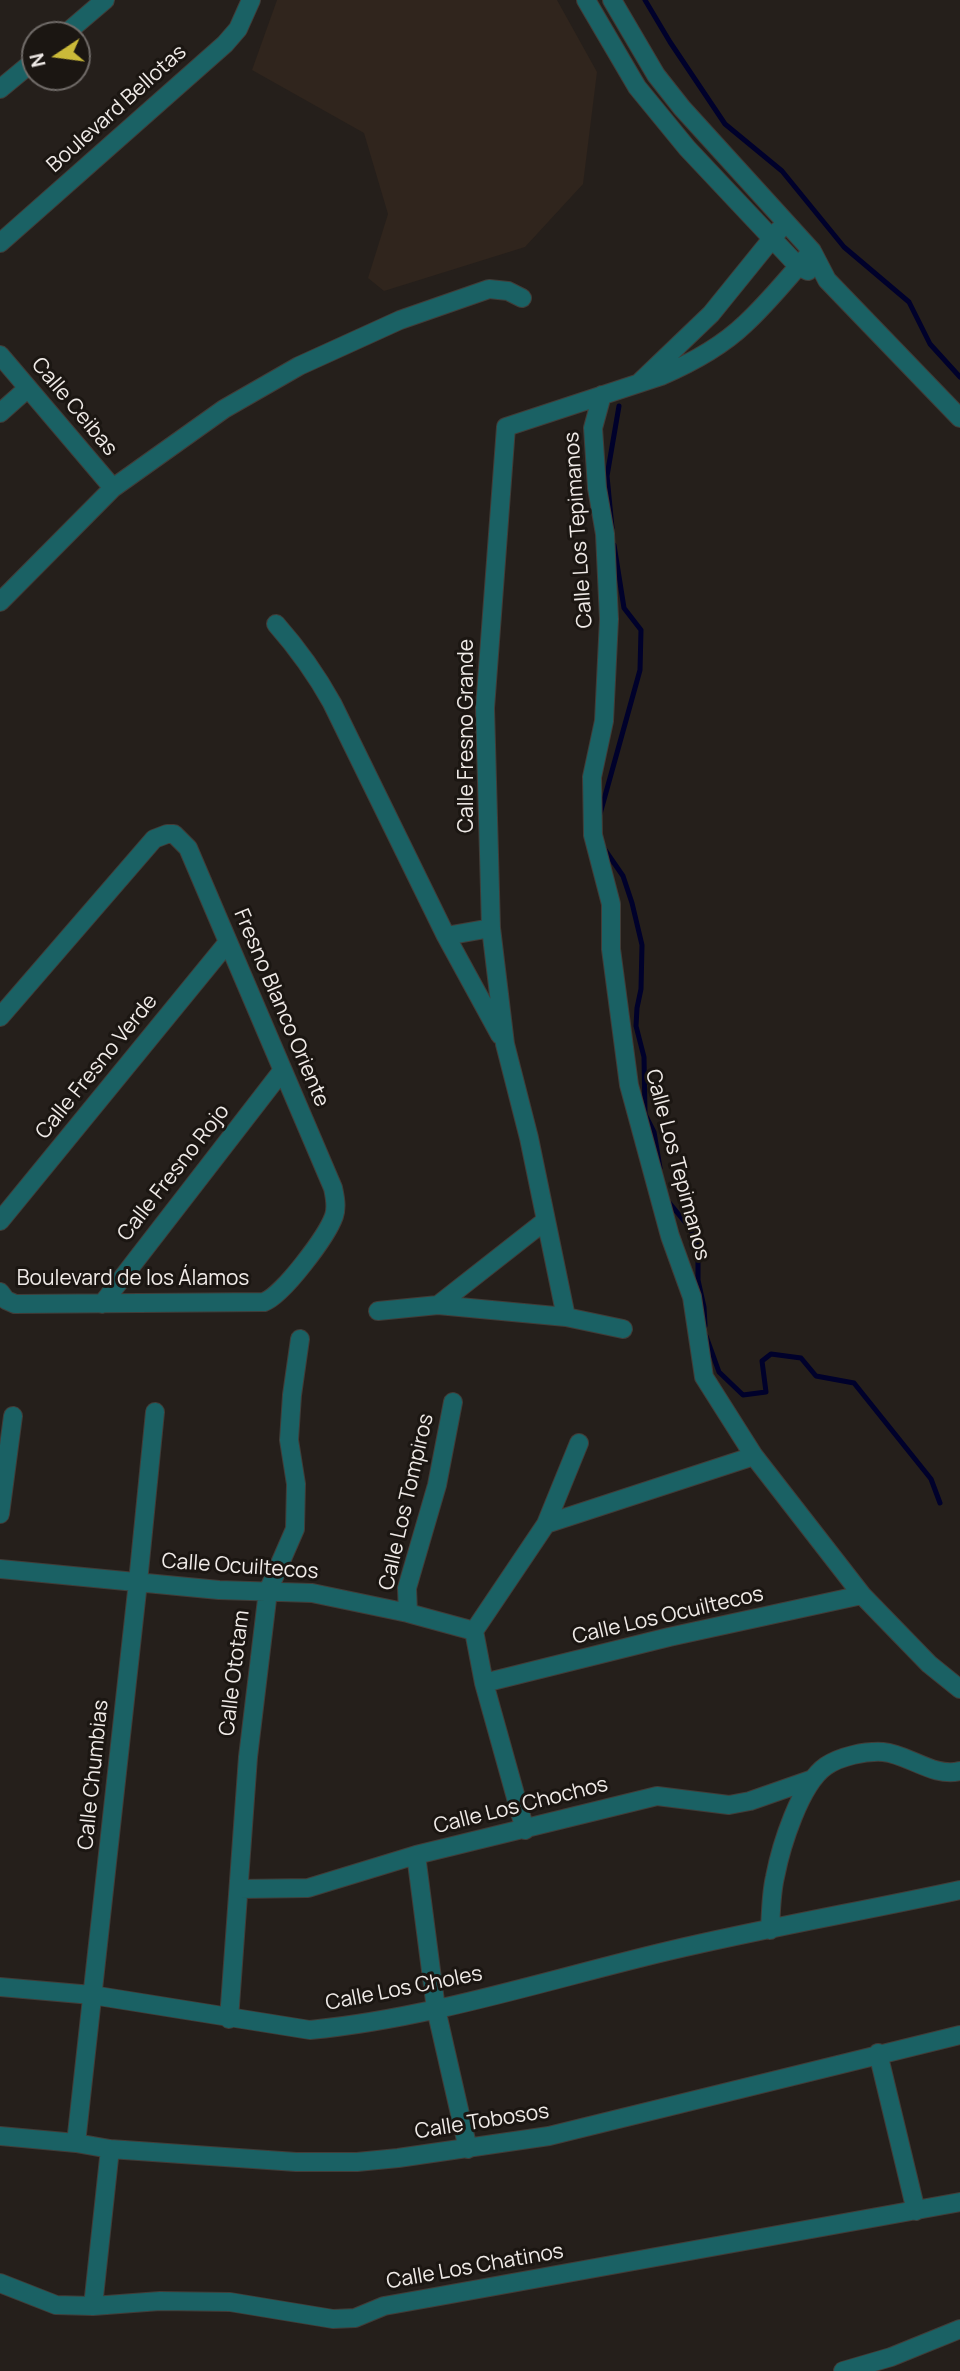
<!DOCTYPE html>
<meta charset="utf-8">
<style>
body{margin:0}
#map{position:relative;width:960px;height:2371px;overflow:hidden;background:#251f1b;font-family:Manrope,sans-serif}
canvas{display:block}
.north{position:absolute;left:21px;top:21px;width:70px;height:70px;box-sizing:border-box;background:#1b1612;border:2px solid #706b68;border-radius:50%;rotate:257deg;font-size:19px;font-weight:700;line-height:28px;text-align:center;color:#f0ebe8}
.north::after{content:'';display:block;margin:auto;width:24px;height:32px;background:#cbba39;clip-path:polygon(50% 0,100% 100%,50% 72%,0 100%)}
</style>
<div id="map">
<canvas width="960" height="2371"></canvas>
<div class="north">N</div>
</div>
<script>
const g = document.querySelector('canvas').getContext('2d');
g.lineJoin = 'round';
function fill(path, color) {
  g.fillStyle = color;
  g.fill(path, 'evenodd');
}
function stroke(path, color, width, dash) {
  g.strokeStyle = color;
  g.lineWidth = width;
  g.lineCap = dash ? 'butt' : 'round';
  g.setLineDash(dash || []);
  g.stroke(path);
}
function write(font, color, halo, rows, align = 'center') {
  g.font = font + ' Manrope,sans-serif';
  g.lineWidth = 6;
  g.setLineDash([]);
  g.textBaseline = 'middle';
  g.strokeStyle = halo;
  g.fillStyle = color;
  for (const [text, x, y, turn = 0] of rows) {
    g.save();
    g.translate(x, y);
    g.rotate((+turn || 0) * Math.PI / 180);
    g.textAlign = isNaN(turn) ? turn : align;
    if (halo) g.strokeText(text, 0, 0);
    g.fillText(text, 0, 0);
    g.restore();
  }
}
fill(new Path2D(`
 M277,0h280l40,72 -14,112 -58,63 -141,44 -16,-13 20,-64 -24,-81 -112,-63z`), '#30251d');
stroke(new Path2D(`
 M645,0l25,42 55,82 57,47 62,76 65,55 21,42 30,33
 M612,528l-5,-52 12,-70
 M600,814l40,-144 1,-40 -17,-22 -10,-63
 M603,847l20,29 9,27 10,42 -1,44 -4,19 -1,18 8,31 1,57 9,18 6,36
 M667,1200l22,27 9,17v36l6,27 1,19
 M706,1336l13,36 24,23 23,-3 -4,-31 9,-7 30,4 15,18 38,7 77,96 9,24`), '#00012b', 5);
const street = new Path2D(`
 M586,0l51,87 50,61 111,118 10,5
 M612,0l44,75 26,33 130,143 15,29 133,138
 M64,35l41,-35
 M0,89l35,-29
 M0,243l225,-199 13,-15 13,-29
 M0,355l113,133
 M640,382l71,-68 68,-84
 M602,395l-9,33 4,60 8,46 4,85 -5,102 -12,56 1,58 18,69v45l18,136 41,151 22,61 12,80 50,79 108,139 67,69 31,25
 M0,413l28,-25
 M0,602l113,-114 111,-79 75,-43 101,-46 89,-31 19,2 14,7
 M276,624c22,25 40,50 56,79l114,233 54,99
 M446,936l45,-8
 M0,1017l154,-178 13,-5h7l14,14 145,340c2,9 4,19 1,28 -7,20 -51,79 -70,86l-249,2 -9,-4 -6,-8
 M0,1221l228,-279
 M102,1304l180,-233
 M438,1305l107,-84
 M378,1311l60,-6 128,12 57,12
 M566,1317l-37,-179 -24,-94 -14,-116 -6,-220 21,-281 155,-51c30,-13 60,-29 84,-52 24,-22 45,-49 67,-73
 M0,1514l13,-98
 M546,1524l208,-68
 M0,1569l219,21 93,3 96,20 66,18
 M408,1613l-1,-25 30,-103 16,-83
 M474,1631l72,-107 33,-81
 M474,1631l10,52 41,147
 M484,1683l185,-46 193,-42
 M416,1855l20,154 32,140
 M239,1889l69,-1 108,-33 241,-59 72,9 21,-4 63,-22
 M770,1930c1,-17 1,-36 5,-53 6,-31 25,-93 51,-111 15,-10 39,-15 57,-14 25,2 51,26 77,19
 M0,1987l92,8 218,35c122,-12 240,-51 358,-79 97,-23 195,-40 292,-61
 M229,2019l19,-262 20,-166 27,-62 1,-45 -7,-44 3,-45 8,-56
 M878,2053l38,158
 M0,2136l76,7 34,6 186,13h61l41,-4 151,-22 411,-101
 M76,2143l62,-561 17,-170
 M0,2283l56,22 37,1 67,-5 70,1 103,17 22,-1 29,-12 45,-8 531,-96
 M93,2306l17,-157
 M843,2371l48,-14 69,-28`);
stroke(street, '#413c38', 20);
stroke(street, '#1a6164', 18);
write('21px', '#f0ebe8', '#1b1612', [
 ["Boulevard Bellotas",117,109,-42],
 ["Calle Ceibas",74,407,50],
 ["Calle Los Tepimanos",579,530,-94],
 ["Calle Fresno Grande",467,736,-90],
 ["Fresno Blanco Oriente",281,1008,67],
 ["Calle Fresno Verde",97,1067,-51],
 ["Calle Los Tepimanos",677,1165,75],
 ["Calle Fresno Rojo",174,1173,-52],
 ["Boulevard de los Álamos",133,1279],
 ["Calle Los Tompiros",407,1502,-77],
 ["Calle Ocuiltecos",240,1567,4],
 ["Calle Los Ocuiltecos",668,1616,-13],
 ["Calle Ototam",235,1673,-83],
 ["Calle Chumbias",94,1775,-84],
 ["Calle Los Chochos",521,1806,-14],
 ["Calle Los Choles",404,1989,-11],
 ["Calle Tobosos",482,2122,-9],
 ["Calle Los Chatinos",475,2267,-10]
]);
</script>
